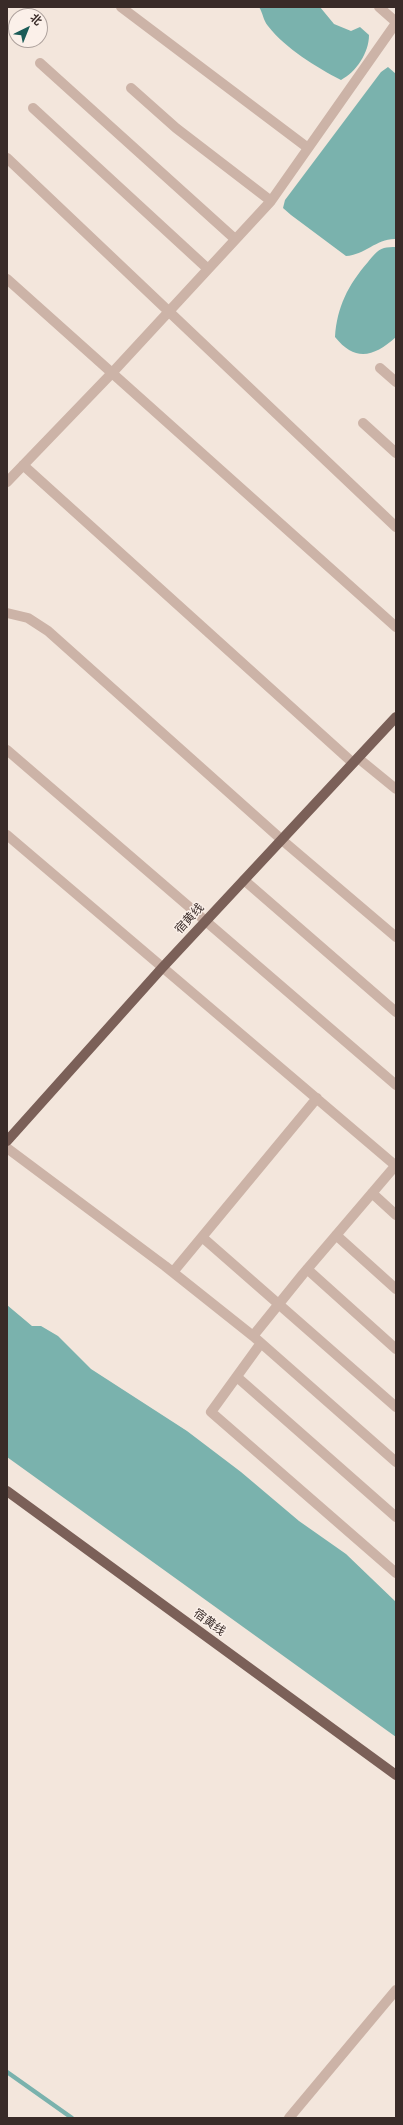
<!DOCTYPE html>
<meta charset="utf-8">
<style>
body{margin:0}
#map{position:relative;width:403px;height:2125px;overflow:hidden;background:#f3e6dc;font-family:"Roboto Condensed","Noto Sans SC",sans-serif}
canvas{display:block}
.frame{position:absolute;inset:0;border:8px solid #392b28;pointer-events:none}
.north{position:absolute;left:8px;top:8px;width:40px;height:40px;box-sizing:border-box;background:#fbf0e9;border:1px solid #ada19c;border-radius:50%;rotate:43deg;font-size:11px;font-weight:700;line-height:16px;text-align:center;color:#392b28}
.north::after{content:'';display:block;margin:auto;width:14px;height:18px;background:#1b5c58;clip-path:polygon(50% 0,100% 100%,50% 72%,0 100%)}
</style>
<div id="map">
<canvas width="403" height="2125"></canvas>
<div class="frame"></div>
<div class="north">北</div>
</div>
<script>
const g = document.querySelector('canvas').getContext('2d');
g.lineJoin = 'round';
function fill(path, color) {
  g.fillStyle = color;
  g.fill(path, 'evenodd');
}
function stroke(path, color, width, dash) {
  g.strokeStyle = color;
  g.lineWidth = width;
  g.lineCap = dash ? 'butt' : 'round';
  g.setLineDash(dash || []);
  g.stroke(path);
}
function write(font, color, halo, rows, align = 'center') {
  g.font = font + ' "Roboto Condensed","Noto Sans SC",sans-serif';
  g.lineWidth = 3;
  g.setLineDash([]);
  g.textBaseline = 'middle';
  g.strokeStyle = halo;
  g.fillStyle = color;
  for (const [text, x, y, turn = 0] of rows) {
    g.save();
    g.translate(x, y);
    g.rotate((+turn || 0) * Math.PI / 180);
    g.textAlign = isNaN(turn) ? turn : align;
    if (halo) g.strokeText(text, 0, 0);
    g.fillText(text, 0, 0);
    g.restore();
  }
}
fill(new Path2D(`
 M259,7h61l14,17 17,7 9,-4 9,8c0,18 -13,37 -28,45 -25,-13 -55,-31 -73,-54 -5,-6 -5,-13 -9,-19z
 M388,67l8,7v165c-19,-1 -31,16 -50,17l-55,-41 -8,-7 2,-8 96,-128z
 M396,247v90c-22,20 -41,25 -61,0 2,-30 13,-52 33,-75 4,-5 9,-12 16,-14 3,-1 8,-1 12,-1z
 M7,1305l25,21h9l17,10 33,33 96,62 54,41 58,49 47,33 50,48v135l-389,-280z`), '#7ab2ad');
stroke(new Path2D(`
 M7,2072l65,46`), '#7ab2ad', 4.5);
stroke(new Path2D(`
 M121,7l187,141
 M379,7l17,15
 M40,63l195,176
 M131,88l45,40 95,73
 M33,108l175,161
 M7,158l389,369
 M7,279l389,348
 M380,368l16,14
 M363,423l33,30
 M23,465l330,298
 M7,482l105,-109 159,-172 125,-178
 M7,613l21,5 20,13 234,209 114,97
 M7,750l389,335
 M358,758l38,31
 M7,835l389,331
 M244,880l152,132
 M7,1148l158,118 88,70 143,126
 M372,1193l24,22
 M336,1235l60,54
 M202,1237l194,170
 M307,1269l89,80
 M173,1272l144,-174
 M253,1336l50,-62 93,-109
 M261,1343l-50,69 185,161
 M237,1377l159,140
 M289,2118l107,-128`), '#ccb3a7', 10);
stroke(new Path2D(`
 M7,1141l155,-173 234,-251
 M7,1491l389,284`), '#7b6058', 10);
write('12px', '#392b28', '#fbf0e9', [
 ["宿黄线",190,919,-47],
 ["宿黄线",209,1623,36]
]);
</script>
